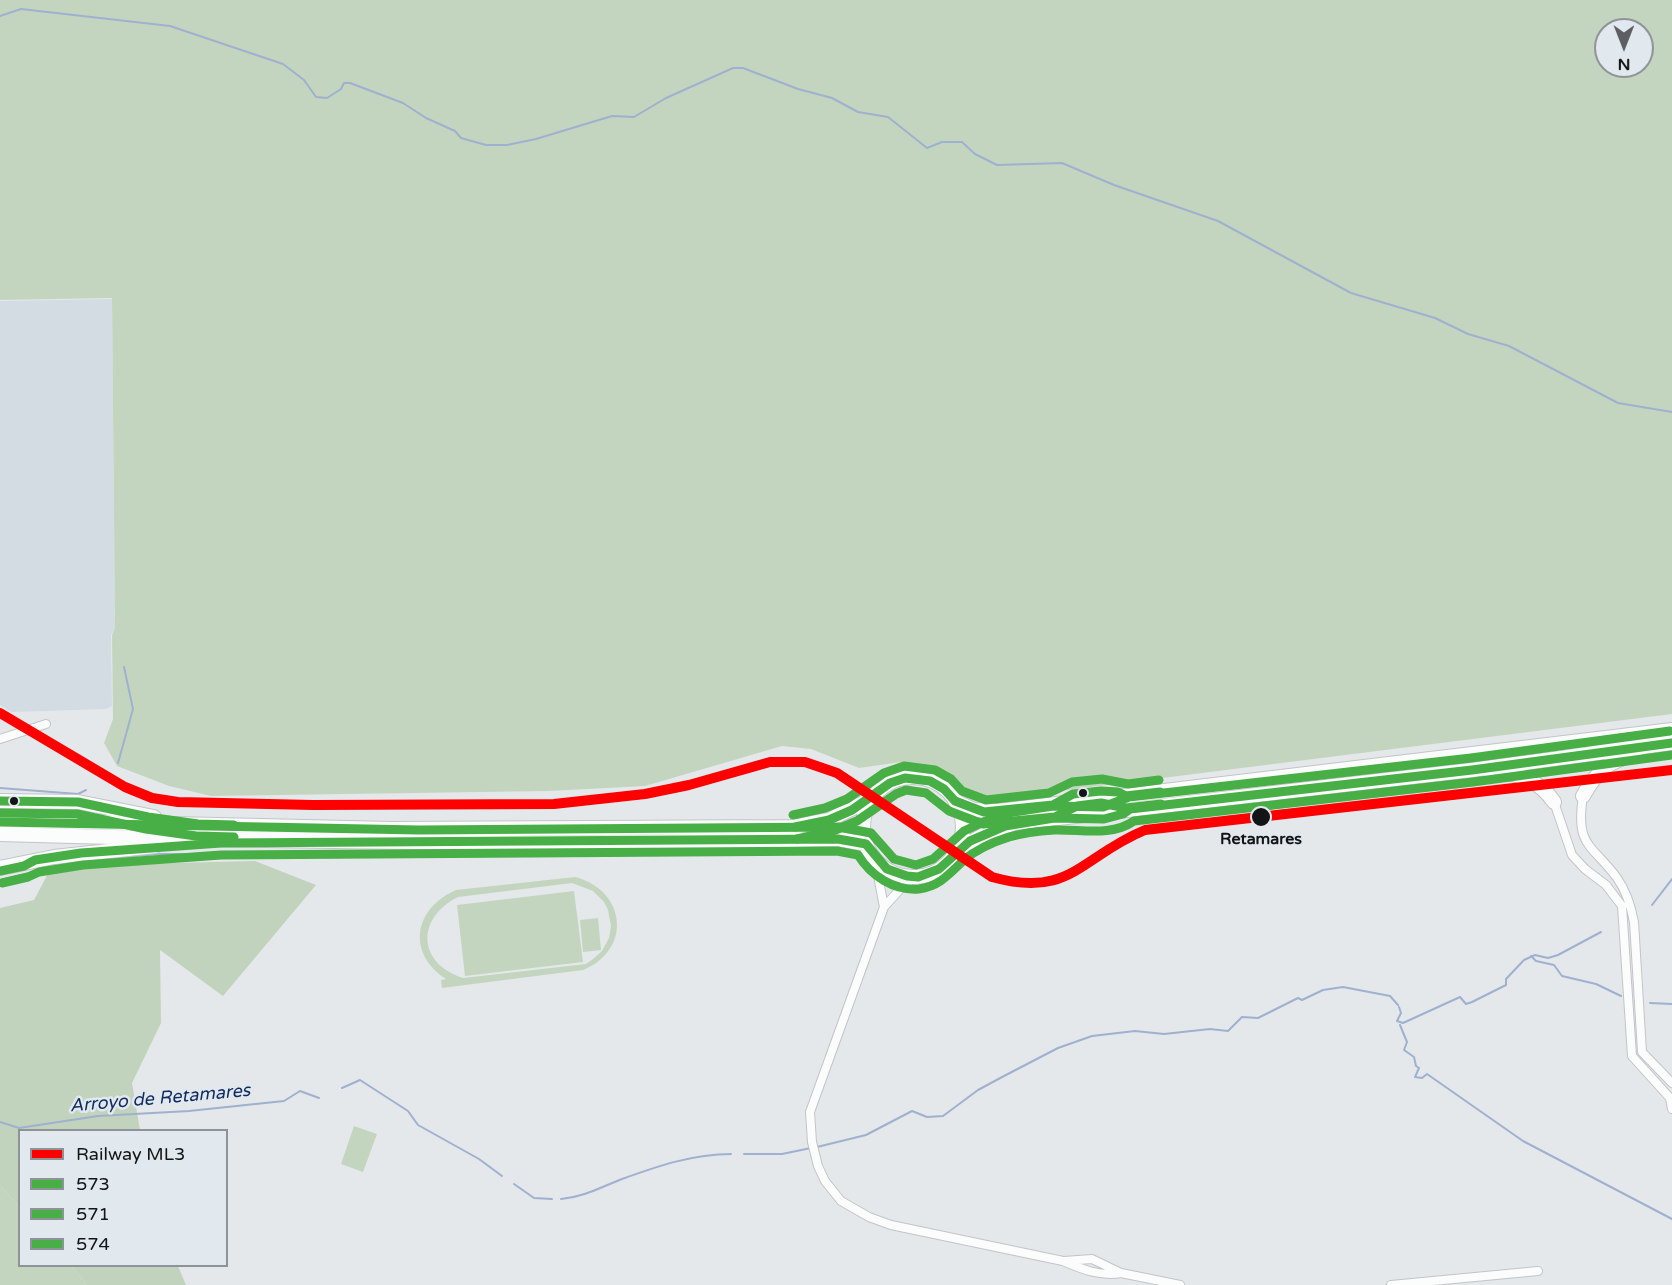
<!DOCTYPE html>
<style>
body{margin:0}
#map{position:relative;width:1672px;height:1285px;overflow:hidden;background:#e4e8eb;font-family:"Varela Round",sans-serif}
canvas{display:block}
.legend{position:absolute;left:18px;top:1129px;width:210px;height:138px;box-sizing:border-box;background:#e1e8ee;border:2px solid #8e9398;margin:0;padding:8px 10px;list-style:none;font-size:18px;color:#121416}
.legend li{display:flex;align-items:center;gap:12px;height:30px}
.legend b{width:30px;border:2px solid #8e9398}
.north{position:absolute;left:1594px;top:18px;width:60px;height:60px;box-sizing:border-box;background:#e1e8ee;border:2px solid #8e9398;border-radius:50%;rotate:180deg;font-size:16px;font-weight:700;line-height:24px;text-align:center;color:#121416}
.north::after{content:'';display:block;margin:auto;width:21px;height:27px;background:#5c5e61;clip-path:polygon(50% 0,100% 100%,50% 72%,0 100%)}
</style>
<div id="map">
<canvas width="1672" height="1285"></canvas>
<ul class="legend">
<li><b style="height:8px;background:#f00"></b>Railway ML3</li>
<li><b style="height:8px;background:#47af45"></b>573</li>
<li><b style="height:8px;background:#47af45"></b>571</li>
<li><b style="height:8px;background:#47af45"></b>574</li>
</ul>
<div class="north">N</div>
</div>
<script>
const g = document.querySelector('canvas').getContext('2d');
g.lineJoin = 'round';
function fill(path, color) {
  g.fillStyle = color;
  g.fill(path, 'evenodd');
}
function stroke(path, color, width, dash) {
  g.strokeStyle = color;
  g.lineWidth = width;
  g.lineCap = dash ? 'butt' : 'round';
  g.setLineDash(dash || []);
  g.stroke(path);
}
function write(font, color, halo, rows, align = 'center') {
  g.font = font + ' "Varela Round",sans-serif';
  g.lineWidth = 5;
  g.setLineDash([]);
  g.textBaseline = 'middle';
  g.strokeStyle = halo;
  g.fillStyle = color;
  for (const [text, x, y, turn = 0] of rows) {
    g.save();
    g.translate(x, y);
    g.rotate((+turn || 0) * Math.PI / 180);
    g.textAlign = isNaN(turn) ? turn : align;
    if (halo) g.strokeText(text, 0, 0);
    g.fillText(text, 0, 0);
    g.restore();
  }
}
fill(new Path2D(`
 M112,299l3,329 -4,7 1,71 -6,3 -95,3 -11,-7v-404z`), '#d3dce3');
fill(new Path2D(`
 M0,0h1672v714l-693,87 -33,-30 -45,-9 -42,6 -48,-19 -29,-3 -137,40 -96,5 -338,5 -42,-10 -52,-20 -13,-23 9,-24 -1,-84 3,-7 -3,-330 -112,2zM1606,30h36v36h-36z
 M575,877c51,13 58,73 8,93l-141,18 -1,-8 5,-1c-40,-26 -32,-71 10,-89zM572,883l21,8 11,11 4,8 3,16 -2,12 -7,13 -9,8 -7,5 -123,14c-46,-15 -47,-60 -5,-81z
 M574,891l9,71 -118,14 -8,-71z
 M598,918l3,32 -18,2 -3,-32z
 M354,1126l23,8 -14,38 -22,-8z
 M0,1185l19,21 1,60h52l15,19h-87z`), '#c4d5bf');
fill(new Path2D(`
 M255,861l61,24 -93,111 -63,-46 1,73 -29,60 8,47h-120l-1,76 -19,-21v-277l34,-8 18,-34z
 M72,1266h106l8,19h-99z`), '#c1d3bc');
stroke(new Path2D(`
 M0,16l21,-7 149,17 113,38 21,16 12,17 11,1 14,-9 3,-6h6l53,20 23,15 29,13 6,7 25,7h21l29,-6 76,-23 22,1 32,-19 67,-30h10l55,21 34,9 26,14 30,5 39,31 15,-6h20l13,12 22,11 65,-2 52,22 104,36 133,72 84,25 33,16 41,12 109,57 54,9
 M118,763l15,-54 -9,-42
 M0,788l78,6 8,-4
 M108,858l52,-4h93
 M0,880l85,-20
 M1652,905l20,-26
 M1531,956l5,5 18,4 8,11 34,8 25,12
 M1650,1003l22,1
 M1399,1007l2,6 -4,8 6,2 57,-26 6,7 6,-2 34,-17v-6l18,-19 11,-5 13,3 10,-3 43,-23
 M1400,1025l7,17 -3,8 10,7 2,9 3,2 -4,9 7,1 5,-4 96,67 149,78
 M342,1088l18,-8 48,31 10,14 61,34 23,17
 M0,1122l19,6 79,-12 91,-5 95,-10 16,-10 19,7
 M817,1147l49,-12 46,-24 15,6 16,-1 35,-26 26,-14 54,-28 34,-12 43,-5 29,3 46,-5 18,2 14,-14 16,1 40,-20 4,2 21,-10 20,-3 47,9 8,9
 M744,1154h38l29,-6
 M514,1184l20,14 18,1
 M561,1199c23,-2 40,-12 61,-20 36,-13 71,-25 109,-25`), '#9fb1cf', 2);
const minor = new Path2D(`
 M0,739l46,-15
 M1583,796c-8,51 9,48 34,82 10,14 14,28 17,44l8,130 30,31
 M1554,802l18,53 13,14 21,16 16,21 10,150 38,42 2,11
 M875,860l9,47 -74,205 2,30 6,24 7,15 16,20 28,16 22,8 172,36c18,8 38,16 58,12
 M884,907l19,-21 13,-9
 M1064,1261l28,-2 29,14 59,12
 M1391,1285l147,-14`);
const trunk = new Path2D(`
 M1491,773c25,-3 50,9 63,29
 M863 827a50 50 0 1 1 100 0a50 50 0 1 1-100 0Z
 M1583,796c12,-22 26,-37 52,-41
 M0,801l78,1 76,15
 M955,801l19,9 24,1 674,-81
 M0,820l391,9 401,-2 37,-7 42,-21
 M0,834c279,8 558,12 838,5l28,5
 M957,850l30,-17 28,-10 457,-53 200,-27
 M0,868l54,-11 101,-11`);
stroke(minor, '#c2c5c8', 10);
stroke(trunk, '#c2c5c8', 16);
stroke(minor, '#fbfcfc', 8);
stroke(trunk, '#fbfcfc', 14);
stroke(new Path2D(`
 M0,717l21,9`), '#babbbb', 1.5);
stroke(new Path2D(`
 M0,801l78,1 70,15 50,7 36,1
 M795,827l34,-7 23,-10 38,-27 15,-5 25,3 14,8 11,12 29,11 69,-7 20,-11 28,-3 17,1 8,4 34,-4
 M0,871l24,-5 11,-6 46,-7 140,-10 617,-4 28,5 21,25 20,7 11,1 21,-8 31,-28 35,-15 49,-8 50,1 19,-5 7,-5 342,-39 200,-27`), '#47af45', 9);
stroke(new Path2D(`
 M0,813l77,1 69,15 50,7 38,1
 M797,839l36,-8 24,-10 39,-27 10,-4 20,3 23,18 34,13 72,-7 22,-11 24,-3 25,5 35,-4
 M2,883l26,-6 11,-5 44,-7 138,-10 616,-4 21,4c13,21 36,36 61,34 21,-3 31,-16 45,-29 13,-11 29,-18 45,-23 14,-4 30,-6 45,-7 27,-1 57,7 80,-9l339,-39 199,-27`), '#47af45', 9);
stroke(new Path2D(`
 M793,815l32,-7 22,-9 37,-26 20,-7 31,4 16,9 11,12 24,9 63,-7 23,-11 30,-3 26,5 31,-4
 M0,822l419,8 420,-3 32,6 23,26 22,6 17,-6 31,-28 37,-17 52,-8 50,1 26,-10 342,-39 199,-27`), '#47af45', 9);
stroke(new Path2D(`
 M0,713l125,74 27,11 26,4 135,3 241,-1 91,-10 44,-9 81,-23h35l32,11 155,104c78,22 88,-20 153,-47l527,-60`), '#f00', 10);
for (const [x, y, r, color] of [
 [1083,793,5,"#121416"],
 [14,801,5,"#121416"],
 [1261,817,10,"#121416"]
]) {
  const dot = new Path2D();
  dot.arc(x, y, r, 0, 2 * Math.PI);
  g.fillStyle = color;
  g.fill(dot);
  stroke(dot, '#e1e8ee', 2);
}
write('bold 16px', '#121416', '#e1e8ee', [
 ["Retamares",1261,840]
]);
write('italic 18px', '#112b5f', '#e1e8ee', [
 ["Arroyo de Retamares",160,1099,-5]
]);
</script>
